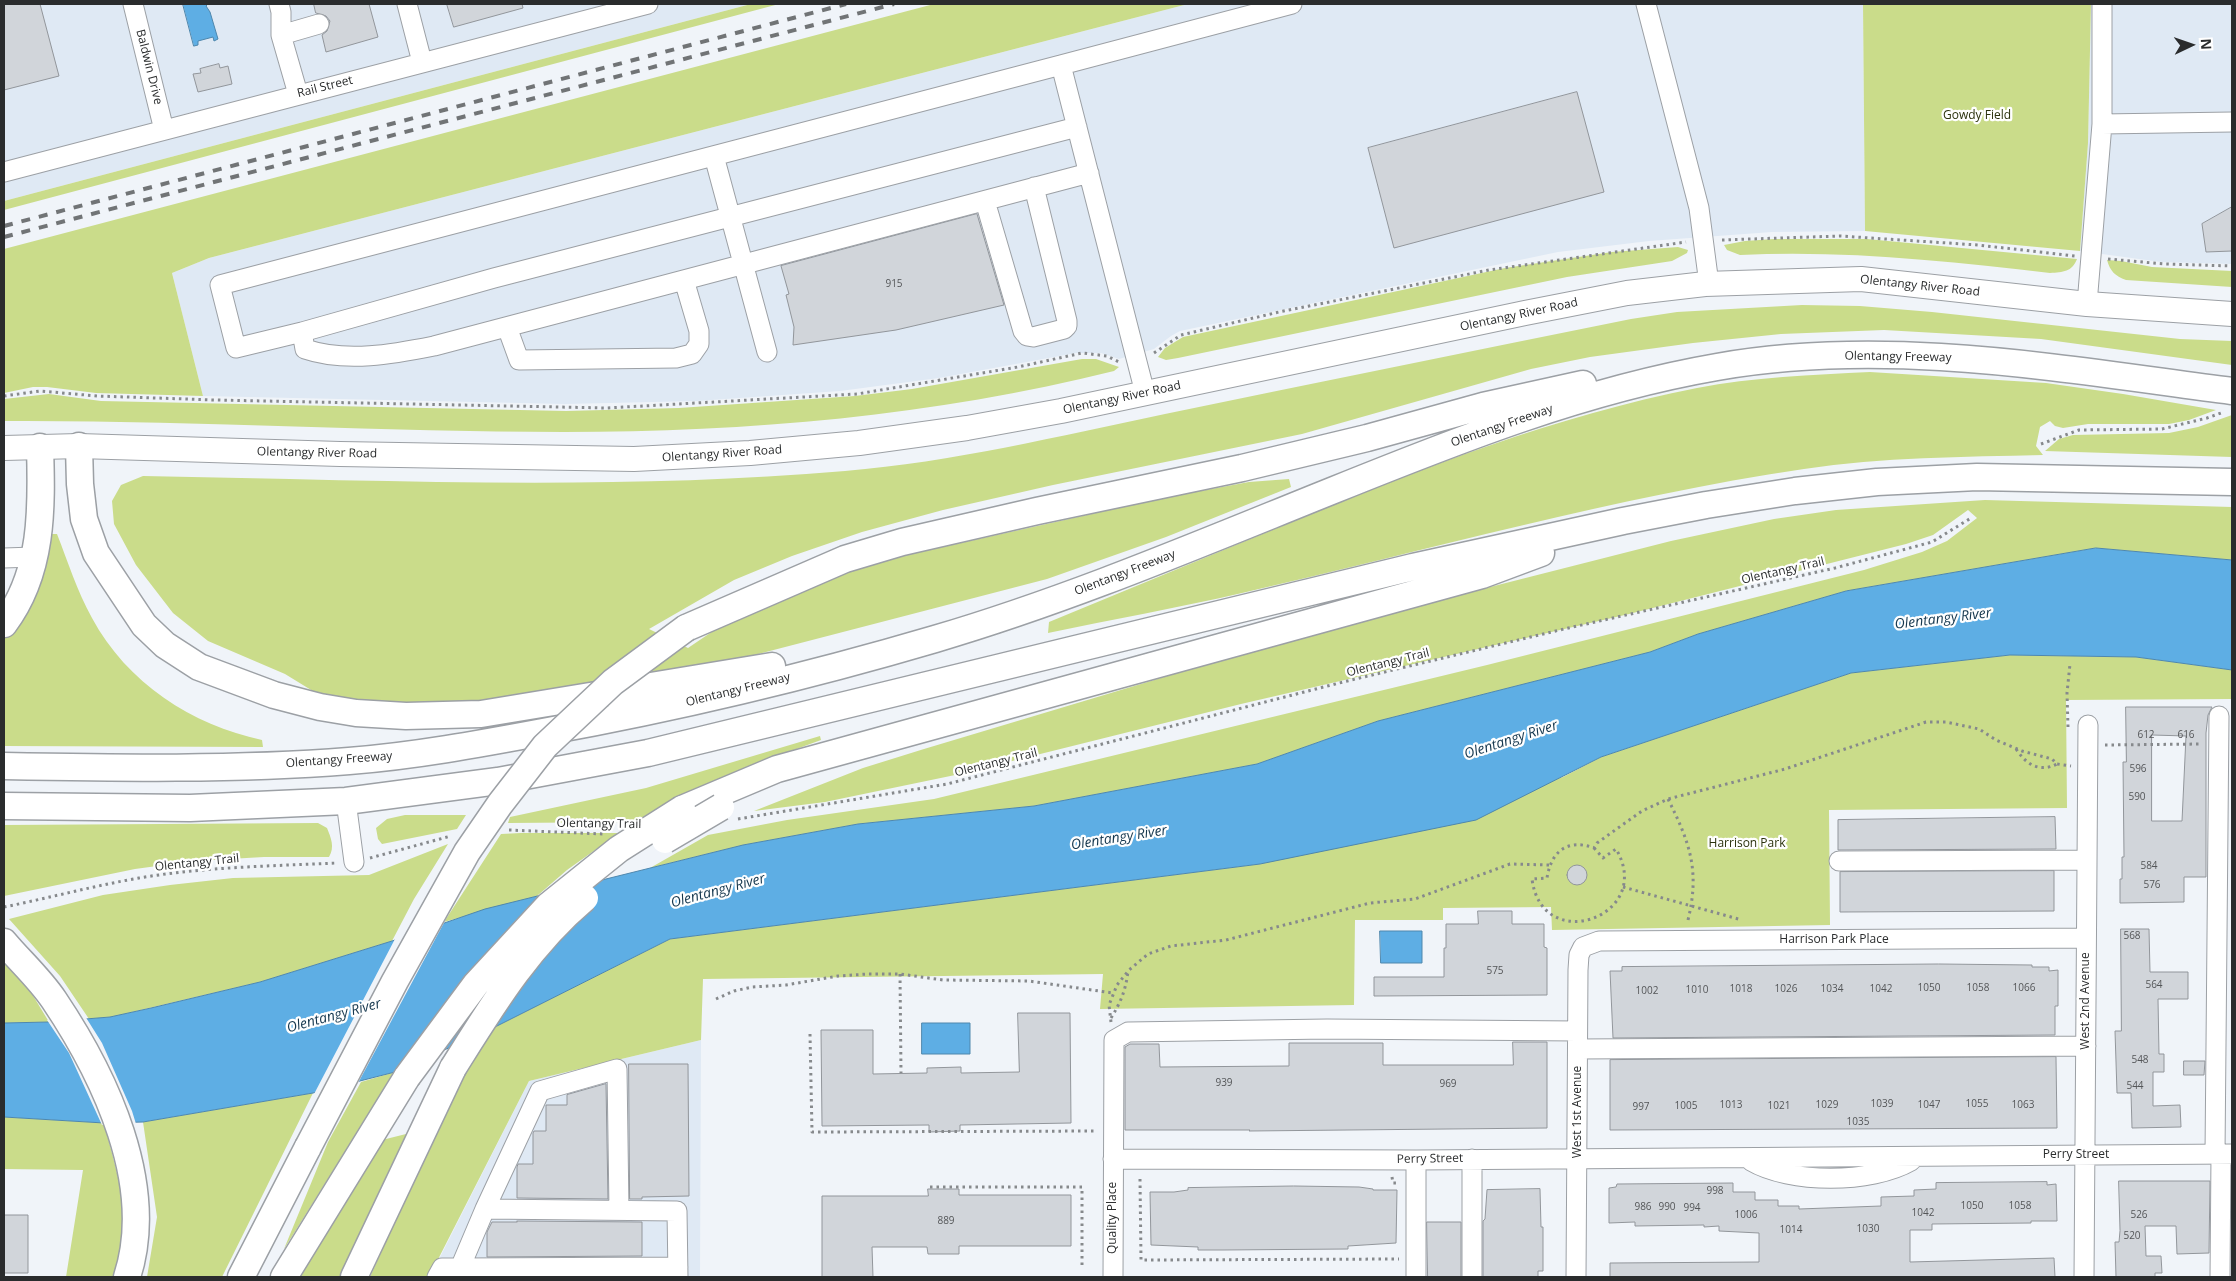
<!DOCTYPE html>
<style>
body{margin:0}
#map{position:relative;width:2236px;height:1281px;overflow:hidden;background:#f0f4f9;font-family:"Open Sans",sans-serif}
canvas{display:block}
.frame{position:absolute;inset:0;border:5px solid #2a2c2d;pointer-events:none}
.north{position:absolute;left:2166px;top:20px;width:50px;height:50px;-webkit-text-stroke:4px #fff;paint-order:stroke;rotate:87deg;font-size:14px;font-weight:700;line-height:20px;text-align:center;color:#2a2c2d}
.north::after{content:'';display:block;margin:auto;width:18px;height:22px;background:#2a2c2d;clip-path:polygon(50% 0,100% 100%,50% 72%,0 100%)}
</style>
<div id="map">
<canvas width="2236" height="1281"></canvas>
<div class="frame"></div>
<div class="north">N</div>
</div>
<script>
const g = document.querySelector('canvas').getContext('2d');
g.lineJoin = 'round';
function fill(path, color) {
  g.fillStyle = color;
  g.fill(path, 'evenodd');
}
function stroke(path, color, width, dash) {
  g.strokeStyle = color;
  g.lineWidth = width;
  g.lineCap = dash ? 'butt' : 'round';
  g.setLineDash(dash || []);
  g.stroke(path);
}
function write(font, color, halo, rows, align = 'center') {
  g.font = font + ' "Open Sans",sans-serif';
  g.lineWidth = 4.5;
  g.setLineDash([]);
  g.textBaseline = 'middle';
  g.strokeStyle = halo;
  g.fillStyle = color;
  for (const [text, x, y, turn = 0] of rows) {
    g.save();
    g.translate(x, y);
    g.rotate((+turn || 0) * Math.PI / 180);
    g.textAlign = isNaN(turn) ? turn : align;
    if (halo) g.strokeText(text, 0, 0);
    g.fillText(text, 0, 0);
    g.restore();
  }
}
fill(new Path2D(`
 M4,4h747l-747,197z
 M1188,4h675l2,227 -93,1 -123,9 -91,11 -378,79 -9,5 -17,13 -35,10 -18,-6h-25l-137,25 -99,13 -143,10 -132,3 -362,-8 -31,-123 37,-15z
 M2091,4h141v260l-71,-2 -81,-11 8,-108z
 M701,1040l-1,237h-270l99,-196z`), '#dfe9f4');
fill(new Path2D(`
 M751,4h28l-775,206v-9z
 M934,4h254l-979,254 -37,15 31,123 -107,-3 -49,-6h-14l-29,6v-144z
 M1863,4h228l-3,139 -8,108 -215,-20z
 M1774,239h93l210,20c-5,13 -14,13 -27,14 -103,-12 -206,-23 -310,-18l-13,-5 -3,-5 21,-4z
 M1678,247l10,3 -1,3 -15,8 -105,16 -389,81 -12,2 -8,-3 7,-9 18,-11 322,-69 107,-16z
 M2107,260l14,1 31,6 80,4v16l-106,-7c-11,-4 -16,-9 -19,-20z
 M1802,305l58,1 72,6 248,27 52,2v24l-191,-26 -157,-9 -103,4 -88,9 -103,14 -59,12 -229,65 -249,51 -110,25 -81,22 -70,24 -58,24 -85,49 39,19 37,-25 116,-49 70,-20 257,-57 81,-15 40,-3 2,8 -125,50 -119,42 -335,87 -176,33 -118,5 -76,-5 -26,-6 -31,-19 -77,-33 -35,-28 -37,-48 -22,-41 -2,-23 9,-16 22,-9c234,4 469,15 702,-5 108,-9 214,-35 320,-57 155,-32 311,-64 466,-95l46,-7z
 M1082,359h14l23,8 -5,4c-179,45 -367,61 -550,61 -187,0 -374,-12 -560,-11v-22l45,-5 52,7 465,10 113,-3 176,-12 57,-7z
 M1870,372l176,11 77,11 93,16 -27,10 -20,4h-81l-25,4 -8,-2 -5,-5 -10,6 -4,19 7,9c-80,2 -160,2 -239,14 -190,28 -375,81 -562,124 -64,15 -129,26 -194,40l1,-11c80,-33 160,-66 240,-99 133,-55 266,-107 408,-135 56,-11 115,-13 173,-16z
 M2232,415v42l-187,-6 14,-12 14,-4 96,-2 29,-6z
 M1985,500l247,7v53l-136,-12 -250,43 -148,43 -48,18 -272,69 -121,43 -223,42 -176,18 -115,21 -93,23 58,-33 79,-15 147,-21 553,-134 377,-95 58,-18 25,-11 30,-23 -9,-8 -35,25 -27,9 -277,70 -388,90 -281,70 -135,28 -71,9 109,-43 61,-19 397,-119 350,-89 103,-22 62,-9z
 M52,534h5c11,28 20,57 35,84 35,65 100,107 170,122l1,7 -259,-1v-109l35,-61z
 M2010,655l126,2 96,13v29l-166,1 1,108 -238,2 1,115 -278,5 -1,-23 -108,1v12h-88l-1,85 -254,4 3,-35 -400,5 -2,61 -172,41 -100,196h-59l53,-118 48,-96 20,-34 179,-90 590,-75 303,-87 38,-20 250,-84z
 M820,736l1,4 -79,29 -66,30 -41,23 -127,1 2,-6 136,-29z
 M405,815h61l-9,14 -75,15 -4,-5 -2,-11 11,-9z
 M318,823l9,5c4,10 8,19 2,29h-65l-70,4 -59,8 -131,27v-71z
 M521,833h98l-52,37 -30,26 -93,26 57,-88z
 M448,844l-34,55 -22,42 -132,41 -149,35 -22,2 -29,-43 -51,-57 94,-24 67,-10 63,-7 136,-3z
 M4,960l25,29 20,33 -45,1z
 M395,1072l-111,177 44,-107 33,-60z
 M313,1093l-91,184h-75l10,-60 -14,-95z
 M4,1117l100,6c11,43 28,93 17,137 -1,6 -6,12 -9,17h-46l17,-107 -79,-1z
 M410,1133l-68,144h-43l83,-137z`), '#cadc8a');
const water = new Path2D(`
 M183,4h25l-2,2 4,6 8,27 -4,2 -1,-4 -15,4v4l-4,1z
 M2096,548l136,12v110l-96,-13 -126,-2 -159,18 -250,84 -125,63 -216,44 -590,75 -179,90 -96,43 -82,21 -170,29 -39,1 -100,-6v-94l45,-1 61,-5 41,-9 109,-26 132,-41 93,-32 258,-64 115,-21 176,-18 223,-42 121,-43 272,-69 48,-18 148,-43z
 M1380,931h42v32h-41z
 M922,1023h48v31h-48z`);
fill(water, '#5eaee4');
stroke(water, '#4e87ad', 1);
fill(new Path2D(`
 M446,919l-89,166 -44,11 83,-159z
 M85,1016l17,27 30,68 4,13 -34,1 -33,-72 -22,-33z`), '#f0f4f9');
const building = new Path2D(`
 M4,4h36l19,72 -55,14z
 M314,4h55l9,33 -52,15 -4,-17 5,-4 3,-10 -4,-5 -10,-3z
 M447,4h75l1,4 -69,19z
 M219,64l1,4 8,-2 4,18 -34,8 -5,-18 8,-1 -1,-4z
 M1577,92l27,100 -210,56 -26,-100z
 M2232,207v44l-26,1 -4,-28z
 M977,214l27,91 -108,25 -103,15 1,-18 -8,-32 3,-1 -8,-28z
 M2126,707h86l-4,8 -2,18v144h-22v25l-64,1v-24h2v-22h2l-1,-95h3zM2152,735l34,1 -4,85h-30z
 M2055,817l1,32 -218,1v-30z
 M1567 875a10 10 0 1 1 20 0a10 10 0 1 1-20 0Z
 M2054,871v40l-214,1v-40z
 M1478,911h34v13h32v23l3,1v47l-173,1v-19h70v-29h2v-24h32z
 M2121,929h28l1,43h38v27h-30l1,55h5v18h-11v34l27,-1 1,22 -49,1 -1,-35h-14l-2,-62h6z
 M1939,964l93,1v2h17v4l9,-1v36h-3v29l-442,3 -3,-67h12v-4z
 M1018,1013h52l1,110 -111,2v6l-31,1v-7l-107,1 -1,-96h52v44l54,-1v-5l34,-1v6l58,-1z
 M1513,1042h34v86l-298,3 1,-1h-125v-83l5,-3h29l1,23 129,-1v-23h94v22h130z
 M2056,1057l1,71 -447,2v-70z
 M2184,1061h21l-1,14h-20z
 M629,1064h59l1,132 -47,1v2h-12z
 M606,1084l2,115 -91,-1v-31l1,-3h15v-31l1,-2h12v-26h21v-10z
 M2119,1181h91l-1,72 -32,1 -1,-28h-31l1,30h15l1,17h-7v4h-39l-1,-35h4l1,-11z
 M2047,1182v3l9,-1 1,37h-26v2l-99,1v6h-22v32l144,-4 1,19h-445v-14l149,-1v-29l-40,-2v-5l-15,1v-2l-69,1v-4l-26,1v-35l7,-1 1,-3 116,-1v9h22v8h23v6h21v3l82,-3v-9l33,-1v-6l22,-1v-6z
 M1294,1186l65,1 14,2v1h24l-1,53 -48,3v3l-125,1h-25v-3l-47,-2 -1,-53h24l14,-2v-2z
 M928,1189h31v6h112v51h-112v8h-31l-1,-7h-55l1,30h-51v-81h106z
 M1540,1189l1,38h2v44h-5v6h-55v-56l2,-2 2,-29z
 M4,1215h24v58h-24z
 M517,1221l125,1v34l-155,1v-25l5,-10h25z
 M1427,1222h34v55h-33z`);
fill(building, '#d1d5da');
stroke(building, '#92969b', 1);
const minor = new Path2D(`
 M133,4l31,126
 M279,4l2,8v23l17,59
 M407,4l15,58
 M1646,4l53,204 10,76
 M281,35l38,-11
 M1061,65l231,-61
 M2102,124l130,-2
 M1077,127l-583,151 -192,54 -66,16 -16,-63 841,-220 75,293 9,35
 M714,156l53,196
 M4,172l644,-168
 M985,201l38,130 4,5 6,1 31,-8 3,-3v-5l-33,-134
 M2087,304l15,-180v-120
 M507,327l12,33 157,-2 16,-4 7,-10v-13l-15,-51
 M302,332l3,17c41,14 89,5 129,-3l655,-173
 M4,558l30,-1
 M346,801l8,61
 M1839,861l248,-1
 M1578,1049l508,-3
 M2215,1154l4,-438
 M1113,1159l303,1 816,-6
 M1472,1159v118
 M1416,1160v117
 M1751,1161c39,23 120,23 160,0
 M485,1209l-25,59 218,-1
 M619,1210l-2,-141 -77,22 -55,118 192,2 1,66
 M437,1277l5,-9h18
 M1113,1277l1,-237 14,-8 199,-3 250,2
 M1576,1277l2,-307 1,-15 4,-8 16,-6 487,-3
 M2084,1277l4,-552
 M2220,1277l1,-123`);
const major = new Path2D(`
 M4,448l75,-2 261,8 294,5 116,-6 109,-10 108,-15 94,-17 464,-98 102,-20 78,-9 156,-5 226,25 145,10`);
const highway = new Path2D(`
 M79,446l1,38 4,35 12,34 48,72 21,20 34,22 75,28 46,12 36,6 50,3 75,-2 291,-48
 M4,624c39,-51 38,-116 36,-177
 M686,628l159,-69 57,-17 135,-31 205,-43 125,-30 116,-32 100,-22
 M4,766c115,2 230,4 345,-5 65,-5 130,-17 194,-29 132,-24 263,-55 392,-93 136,-40 267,-96 399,-149 124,-50 250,-100 383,-123 171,-30 345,2 515,24
 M4,806l186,2 156,-7 152,-20 150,-28 765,-186 210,-46 83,-16 89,-14 82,-9 100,-5 255,5
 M682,809l95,-40 705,-194 59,-22
 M4,942c16,19 36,37 50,58 51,76 103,185 73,277
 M241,1277l67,-130
 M284,1277l123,-200
 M354,1277l99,-209`);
stroke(minor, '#9ca0a5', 21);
stroke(major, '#9ca0a5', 26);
stroke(highway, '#9ca0a5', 29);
stroke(new Path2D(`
 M1722,240l118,-4 138,9 97,11
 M2108,259l57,5 67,2
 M1154,353l27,-18 98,-23 210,-42 197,-28
 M4,396l36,-5 57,5 118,4 392,8 250,-14 161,-27 64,-14 25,3 12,6
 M2041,444l38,-14 83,-1 45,-11 14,-5
 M2068,727l-1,-34 3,-29
 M2105,745l97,-1
 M2016,749c10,15 23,24 41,15
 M1668,799c22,44 32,72 20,121
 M738,819l209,-35 396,-102 221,-53 271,-61 97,-26 39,-24
 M509,830l94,4
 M1594,848l9,10 13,-9c40,67 -74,108 -84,30l15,-1c4,-26 20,-40 47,-30l3,-5 45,-32 26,-12 117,-30 141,-47h20l33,7 17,11 26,11 30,8 5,5 14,2
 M370,858l81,-22
 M1623,887l119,33
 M4,907c45,-9 89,-21 135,-29 65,-11 132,-12 198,-15
 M900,974l1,99
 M716,999l18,-8 18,-4 34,-2 52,-9 30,-2h32l43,6 86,1 84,12
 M1111,1018c10,-16 15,-29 17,-47
 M1111,1022l-2,-17 8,-20 12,-15 19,-16 23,-8 55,-6 144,-37 45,-4 95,-35 39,1
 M810,1034l2,98 285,-1
 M1392,1177l1,6h6
 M1140,1179l1,81 258,-1
 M930,1187h152v82`), '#86898c', 3, [2.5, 4]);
stroke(minor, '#fff', 19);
stroke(major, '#fff', 24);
stroke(highway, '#fff', 26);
stroke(new Path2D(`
 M4,226l842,-222
 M4,237l890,-233`), '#717476', 4, [9, 9]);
const highwayBridge = new Path2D(`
 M665,840l56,-33
 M453,1068c39,-62 75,-122 132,-170
 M407,1077l69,-93 72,-78 71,-57 63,-40
 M308,1147l87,-166 72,-129 33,-48 45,-58 68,-64 73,-54`);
stroke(highwayBridge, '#9ca0a5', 29, []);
stroke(highwayBridge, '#fff', 26);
write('10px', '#545658', null, [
 ["915",894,284],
 ["612",2146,735],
 ["616",2186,735],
 ["596",2138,769],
 ["590",2137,797],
 ["584",2149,866],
 ["576",2152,885],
 ["568",2132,936],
 ["575",1495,971],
 ["564",2154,985],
 ["1050",1929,988],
 ["1058",1978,988],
 ["1066",2024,988],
 ["1018",1741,989],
 ["1026",1786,989],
 ["1034",1832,989],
 ["1042",1881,989],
 ["1010",1697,990],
 ["1002",1647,991],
 ["548",2140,1060],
 ["939",1224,1083],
 ["969",1448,1084],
 ["544",2135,1086],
 ["1039",1882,1104],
 ["1055",1977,1104],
 ["1013",1731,1105],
 ["1029",1827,1105],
 ["1047",1929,1105],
 ["1063",2023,1105],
 ["1005",1686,1106],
 ["1021",1779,1106],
 ["997",1641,1107],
 ["1035",1858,1122],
 ["998",1715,1191],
 ["1050",1972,1206],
 ["1058",2020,1206],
 ["986",1643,1207],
 ["990",1667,1207],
 ["994",1692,1208],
 ["1042",1923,1213],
 ["1006",1746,1215],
 ["526",2139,1215],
 ["889",946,1221],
 ["1030",1868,1229],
 ["1014",1791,1230],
 ["520",2132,1236]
]);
write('12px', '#2a2c2d', '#fff', [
 ["Baldwin Drive",149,67,76],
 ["Rail Street",325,87,-14],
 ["Olentangy River Road",1920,286,6],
 ["Olentangy River Road",1519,315,-12],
 ["Olentangy Freeway",1898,357,1],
 ["Olentangy River Road",1122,398,-12],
 ["Olentangy Freeway",1502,426,-19],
 ["Olentangy River Road",317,453,1],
 ["Olentangy River Road",722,454,-4],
 ["Olentangy Trail",1783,571,-13],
 ["Olentangy Freeway",1125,573,-21],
 ["Olentangy Trail",1388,663,-14],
 ["Olentangy Freeway",738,690,-14],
 ["Olentangy Freeway",339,760,-4],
 ["Olentangy Trail",996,763,-14],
 ["Olentangy Trail",599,824,1],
 ["Olentangy Trail",197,863,-6],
 ["Harrison Park Place",1834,940],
 ["West 2nd Avenue",2086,1001,-90],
 ["West 1st Avenue",1578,1112,-90],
 ["Perry Street",2076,1155],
 ["Perry Street",1430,1159,-1],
 ["Quality Place",1113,1218,-90]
]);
write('12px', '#2b320d', '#fff', [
 ["Gowdy Field",1977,116],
 ["Harrison Park",1747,844]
]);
write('italic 14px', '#15374e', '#fff', [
 ["Olentangy River",1943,619,-7],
 ["Olentangy River",1511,740,-18],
 ["Olentangy River",1119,838,-9],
 ["Olentangy River",718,891,-15],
 ["Olentangy River",334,1016,-15]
]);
</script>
